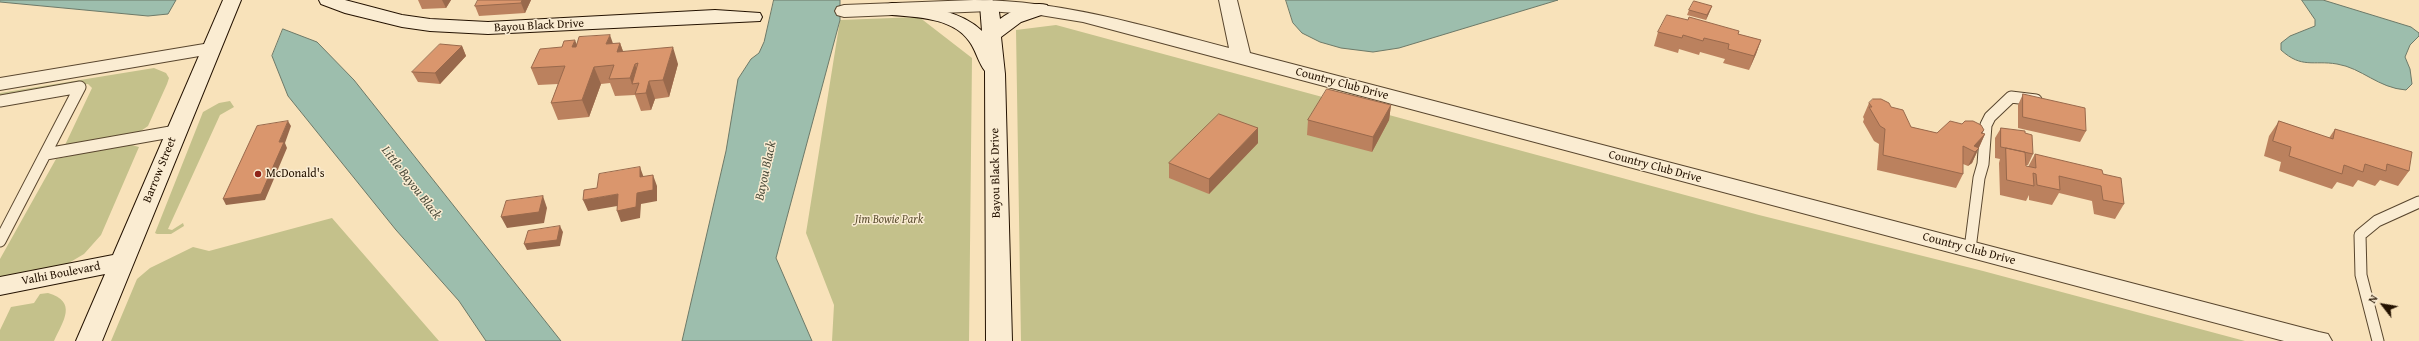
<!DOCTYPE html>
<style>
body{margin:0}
#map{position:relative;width:2419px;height:341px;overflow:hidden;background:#f8e2ba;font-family:"Gentium Book Plus",serif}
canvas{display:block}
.north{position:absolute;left:2363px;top:285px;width:40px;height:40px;-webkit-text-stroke:3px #faecd2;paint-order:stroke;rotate:301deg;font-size:11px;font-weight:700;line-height:16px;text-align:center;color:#241200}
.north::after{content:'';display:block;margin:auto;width:14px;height:18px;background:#241200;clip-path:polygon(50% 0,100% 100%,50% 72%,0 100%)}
</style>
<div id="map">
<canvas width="2419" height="341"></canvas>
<div class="north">N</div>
</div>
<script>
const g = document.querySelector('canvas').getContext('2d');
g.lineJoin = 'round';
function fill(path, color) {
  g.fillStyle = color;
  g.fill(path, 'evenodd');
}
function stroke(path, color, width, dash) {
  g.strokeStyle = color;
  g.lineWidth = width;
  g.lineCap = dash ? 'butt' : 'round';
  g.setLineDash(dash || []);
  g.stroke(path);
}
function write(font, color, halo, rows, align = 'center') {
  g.font = font + ' "Gentium Book Plus",serif';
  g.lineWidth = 3;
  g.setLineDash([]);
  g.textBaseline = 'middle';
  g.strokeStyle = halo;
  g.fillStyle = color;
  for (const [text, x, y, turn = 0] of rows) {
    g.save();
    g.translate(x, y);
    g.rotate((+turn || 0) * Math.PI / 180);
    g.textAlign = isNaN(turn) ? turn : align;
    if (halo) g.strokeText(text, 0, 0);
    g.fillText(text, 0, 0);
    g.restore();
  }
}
fill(new Path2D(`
 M919,17l53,41 -3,283h-137l2,-36 -28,-72 34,-213z
 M1056,25l703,190 224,56 262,70h-1224l-5,-311z
 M154,68l12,5 3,5 -2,6 -19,42 -10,7 -73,12 27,-57 -4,-4 -88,13v-4z
 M230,101l4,6 -14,8 -52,114 4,1 11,-7 1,3 -13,8h-14l-2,-1 48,-121 16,-9z
 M128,144l11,3 -38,88 -17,19 -17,10 -67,15v-20l56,-100z
 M332,218l107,123h-328l26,-62 13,-11 43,-21 16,4z
 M48,293c30,9 15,28 6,48h-54v-11l11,-23 23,-4 6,-9z`), '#c4c18b');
const water = new Path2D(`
 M0,0h176l-8,14 -20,2 -148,-14z
 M774,0h66v20l-64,238 36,83h-130l44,-190 12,-72 13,-20 8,-6 5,-11z
 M1286,0h272l-159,48 -26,4 -32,-4 -21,-6 -18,-9 -9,-10z
 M2302,0h21l88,27 8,6v3l-9,9 -5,12 5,12 2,15 -6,6c-28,-2 -44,-22 -69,-26 -24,-4 -35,5 -56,-14v-7l9,-7 25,-10v-6z
 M283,29l34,13 37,38 207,261h-75l-27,-40 -63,-71 -108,-134 -16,-40z`);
fill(water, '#9dbead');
stroke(water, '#6d7968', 1);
const lane = new Path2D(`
 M0,101l80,-14 -80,154
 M46,154l130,-23
 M1970,249l9,-71 4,-14 3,-39 4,-8 21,-20 25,3
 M2378,341l-17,-66 -1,-40 17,-14 42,-19`);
const street = new Path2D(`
 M974,0c86,0 170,26 255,48l-10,-48h18l13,53 1069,279 9,2 4,7h-48l-1201,-319 -43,-7 -51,-4 -145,6 -7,-2 -2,-4 2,-4 7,-2z
 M210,43l7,2 3,4 -3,4 -217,37v-12z`);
const secondary = new Path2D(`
 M223,0h18l-139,341h-26l29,-67 -105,21v-18l113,-22z
 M319,0h26l57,15 28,4 58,3 227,-12 45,3 2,4 -2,4 -272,13 -58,-3 -28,-4 -57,-14 -24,-9z
 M992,0l6,5 2,14c12,-9 32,-18 47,-14l2,4 -2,4 -26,9 -20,15 4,37 7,267h-26l-1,-270c-7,-9 -9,-21 -16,-30 -16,-23 -52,-24 -77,-26l-7,-2 -2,-4 2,-4 7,-2c30,3 67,6 90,28l-2,-26 2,-4z`);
stroke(lane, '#59462e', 13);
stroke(street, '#59462e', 2);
stroke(secondary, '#241200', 2);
stroke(lane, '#faecd2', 11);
fill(street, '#faecd2');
fill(secondary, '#faecd2');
fill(new Path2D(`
 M418,0h33l-5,8 -24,1z
 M531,0l-6,13 -46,3 -4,-10z
 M1712,6l-2,5 -4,9 -19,-5 2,-5z
 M1658,32l80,2 23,6 -5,14 -7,16 -26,-7 2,-4 -25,-7 -1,3 -20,-6 -1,4 -24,-7z
 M620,43l3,8 55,13 -9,33 -14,2 -4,11 -10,1 -6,-16 -20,1 -5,-13 -9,1 -12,33 -31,3 -7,-17 7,-19 -20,1 -7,-17 31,-21 15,-3h36z
 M462,46l4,10 -26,28 -22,-2 -6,-10z
 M2023,94l63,37 -6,11 -62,-14v-23z
 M1869,103l22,4 20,20 26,6 47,-3 -2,3 3,1 -13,29 -4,3 -5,-2v10l-7,14 -79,-18 2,-26 -5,-3 -11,-19 1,-3 -1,-2z
 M1391,105l-2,15 -17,32 -65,-17 1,-15z
 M2279,121l50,17 6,-9 74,42 -11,15 -18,-6 -5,6 -17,-6 -5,7 -16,-5 -5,7 -53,-18 2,-9 -17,-6 5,-20z
 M2001,128l24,5 8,21 -5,11h-2v1l2,1 7,-13 68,20 21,30 -9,15 -21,-5 -2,-13 -33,-8 -7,12 -23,-5v-5l-3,6 -26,-6 -1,-32 1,-4 -5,-1v-20z
 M1258,143l-49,51 -40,-16v-15z`), '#bb815e');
fill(new Path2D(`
 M442,0h9l-5,8z
 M522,0h9l-6,13 -4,-10z
 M1712,6l-2,5 -4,9 1,-5z
 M610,35l6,17 -10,-8z
 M575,40l7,17 -10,-10z
 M1761,40l-5,14 -7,16 5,-14z
 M620,43l6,17 -9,-8z
 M462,46l4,10 -26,28 -5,-11z
 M673,47l5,17 -9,33 -6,-17z
 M635,64l5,17 -1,2 -7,1 -2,-6z
 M594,67l7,17 -12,33 -7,-17z
 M649,81l6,18 -4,11 -5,-17z
 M1391,105l-2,15 -17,32 1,-15z
 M288,121l3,5 -6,17 2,5 -22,52 -39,5 -3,-6 56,-57z
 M1258,128v15l-49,51v-15z
 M1984,130l-6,12 7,-8 -13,29 -4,3 7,-14 -3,-2 9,-17z
 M640,167l4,11 -4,-1z
 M653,175l4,11v15l-16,3 -1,14 -19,4 -4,-11 20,-18z
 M618,194l5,11 -35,6 -5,-11z
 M543,196l4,12 -3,15 -37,5 -6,-11z
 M560,226l3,6 -3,14 -33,4 -3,-6z`), '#99694c');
const building = new Path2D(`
 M478,0h44l-1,3 -46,3z
 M1694,1l18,5 -5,9 -18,-5z
 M1667,15l21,5 1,-3 50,14 -1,3 23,6 -7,16 -26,-7 1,-5 -25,-6 -1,3 -20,-6 -1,3 -24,-6z
 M610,35l-4,9 14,-1 -3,9 56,-5 -10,33 -14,1 -3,12 -11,1 4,-11 -7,1 6,-21 -3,1 -5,14 -21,1 5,-14 -20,2 -12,33 -31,3 14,-37 -34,2 9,-19 22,-2 2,-6 11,-1 -3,7h4l3,-10z
 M440,44l22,2 -27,27 -23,-1z
 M1327,89l64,16 -18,32 -65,-17z
 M2023,94l62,14 1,23 -63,-14z
 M1873,99h8l8,4 2,4 12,3 8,17 26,6 13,-12 12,3 3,-3h8l8,4 3,5 -3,3 4,1 -11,12 5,2 -4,4 -12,-6v28l-80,-19 2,-26 -5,-3 -11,-19h3l-3,-4z
 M1219,114l39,14 -49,51 -40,-16z
 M288,121l-9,21h5l-23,52 -38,5 34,-73z
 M2279,121l54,18 2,-10 77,23 -3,19 -22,-7 -1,7 -21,-7 -2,8 -19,-7 -2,9 -53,-18 2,-9 -18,-6z
 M2001,128l24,3v2l7,2 1,19 -32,-7z
 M2006,148l19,4 1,14 10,2 -1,-14 67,16 1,4 18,4 3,26 -21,-4 -2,-14 -42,-10 1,14 -23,-5 -1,-11 -3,-1 1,13 -27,-6z
 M640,167v10l13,-2v15l-16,3 -1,14 -19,4 1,-17 -35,6 1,-10 13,-2 2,-14z
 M543,196l-4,16 -38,5 5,-16z
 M560,226l-3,14 -33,4 4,-13z`);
fill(building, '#da966d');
stroke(building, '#99694c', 1);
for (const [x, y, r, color] of [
 [258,174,4,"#8f2418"]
]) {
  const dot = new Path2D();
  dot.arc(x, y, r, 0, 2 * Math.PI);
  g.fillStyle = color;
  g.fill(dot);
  stroke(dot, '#faecd2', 1.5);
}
write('12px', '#241200', '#faecd2', [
 ["Bayou Black Drive",539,26,-3],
 ["Country Club Drive",1342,84,15],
 ["Country Club Drive",1655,167,15],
 ["Barrow Street",160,170,-68],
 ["Bayou Black Drive",996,173,-91],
 ["Country Club Drive",1969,249,15],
 ["Valhi Boulevard",61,274,-11]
]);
write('12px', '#241200', '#faecd2', [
 ["McDonald's",266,174]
], 'left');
write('italic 12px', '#5c4f31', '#faecd2', [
 ["Jim Bowie Park",889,220]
]);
write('italic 13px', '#4e4e3d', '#faecd2', [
 ["Bayou Black",766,171,-78],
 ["Little Bayou Black",411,183,52]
]);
</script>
